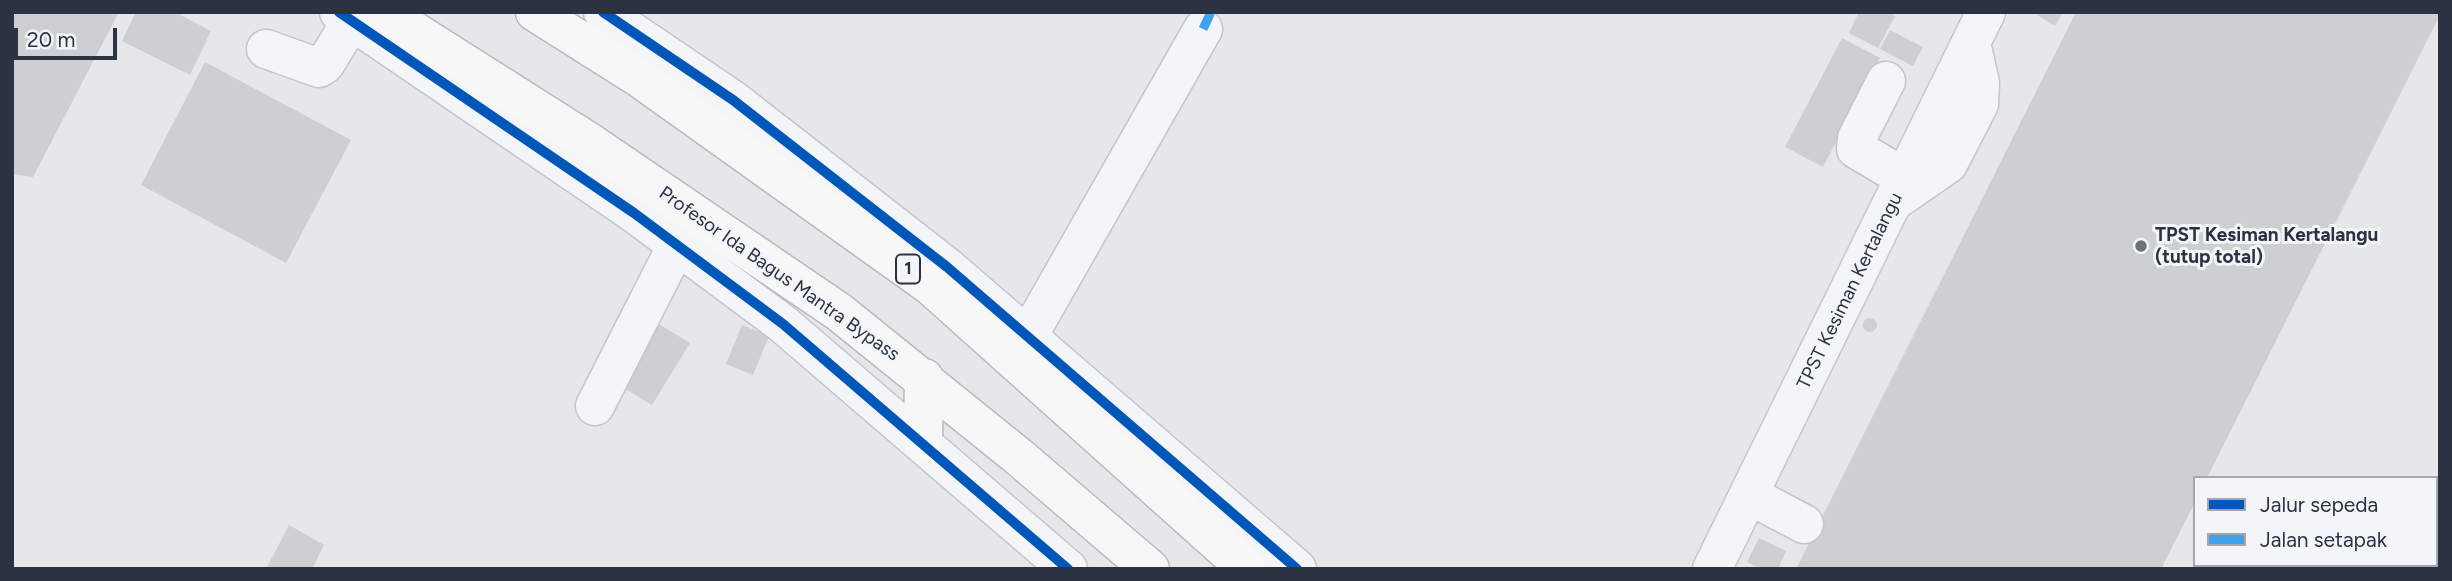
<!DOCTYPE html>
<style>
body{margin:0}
#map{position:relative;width:2452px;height:581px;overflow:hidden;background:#e5e7e9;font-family:Figtree,sans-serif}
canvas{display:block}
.frame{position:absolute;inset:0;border:14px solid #2b3343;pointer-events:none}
.legend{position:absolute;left:2193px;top:476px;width:245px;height:91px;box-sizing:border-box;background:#f3f5f8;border:2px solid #a3a7b0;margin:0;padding:9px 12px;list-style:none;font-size:21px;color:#2b3343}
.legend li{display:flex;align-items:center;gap:14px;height:35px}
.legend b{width:35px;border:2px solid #a3a7b0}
.scale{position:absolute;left:14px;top:28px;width:103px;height:32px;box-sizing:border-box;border:4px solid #2b3343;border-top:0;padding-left:9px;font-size:21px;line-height:24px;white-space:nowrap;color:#2b3343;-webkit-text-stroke:5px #f3f5f8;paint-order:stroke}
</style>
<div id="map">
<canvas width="2452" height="581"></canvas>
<div class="frame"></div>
<ul class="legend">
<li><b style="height:9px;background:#0057b8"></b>Jalur sepeda</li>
<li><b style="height:9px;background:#3ea3ec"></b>Jalan setapak</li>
</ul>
<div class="scale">20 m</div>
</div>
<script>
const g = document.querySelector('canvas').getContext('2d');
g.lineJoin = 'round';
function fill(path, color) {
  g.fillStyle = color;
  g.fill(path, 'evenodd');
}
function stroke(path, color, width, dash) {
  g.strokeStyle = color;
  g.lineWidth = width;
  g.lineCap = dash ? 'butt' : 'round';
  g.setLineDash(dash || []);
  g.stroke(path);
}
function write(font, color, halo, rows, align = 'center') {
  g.font = font + ' Figtree,sans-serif';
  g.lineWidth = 6;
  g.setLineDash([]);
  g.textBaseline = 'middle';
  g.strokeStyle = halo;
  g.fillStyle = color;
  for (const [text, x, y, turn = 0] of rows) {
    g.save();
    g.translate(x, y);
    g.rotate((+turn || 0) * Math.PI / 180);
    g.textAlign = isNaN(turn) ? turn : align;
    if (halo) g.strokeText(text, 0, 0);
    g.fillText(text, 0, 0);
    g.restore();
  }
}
fill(new Path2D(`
 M12,12h107l-86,165 -21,-3z
 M136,12h39l36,19 -21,44 -68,-34z
 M1859,12h29l7,4 -17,32 -29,-15z
 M2032,12h31l-8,14z
 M2076,12h364v3l-233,463h-12v24l-34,67h-365z
 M1890,30l33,17 -10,19 -33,-17z
 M1842,38l38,20 -57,109 -38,-20z
 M205,62l146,78 -65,123 -145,-78z
 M1863 325a7 7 0 1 1 14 0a7 7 0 1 1-14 0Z
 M657,323l33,20 -38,62 -33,-20z
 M742,325l27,11 -16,39 -27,-11z
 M289,525l35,20 -12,24h-46z
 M1759,538l27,13 -8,18h-17l-14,-7z`), '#cdcfd1');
const minor = new Path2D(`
 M339,12l295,201 149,111 285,245
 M603,12l130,88 214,167 350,302
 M266,49l53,19 6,-4 27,-44
 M1886,81l-29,57 -1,11 49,29
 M1896,200l52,-36 31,-60 1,-21 -9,-40
 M1028,336l175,-307
 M595,406l82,-161
 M1749,495l55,29
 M1712,569l274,-557`);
const highway = new Path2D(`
 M384,12l202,128 253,172 180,145 131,112
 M535,12l106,67 290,207 316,283
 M923,442l1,-64`);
stroke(minor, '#c3c5c7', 41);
stroke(highway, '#b7babe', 41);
stroke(minor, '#f4f5f6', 38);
stroke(highway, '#f7f7f8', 38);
stroke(new Path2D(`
 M1203,29l8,-17`), '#3ea3ec', 9, [18, 9]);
stroke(new Path2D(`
 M339,12l295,201 149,111 285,245
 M603,12l130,88 214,167 350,302`), '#0057b8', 10);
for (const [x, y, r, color] of [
 [2141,246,7,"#6c727d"]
]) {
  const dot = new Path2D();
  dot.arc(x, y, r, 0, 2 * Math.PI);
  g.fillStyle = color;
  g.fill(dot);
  stroke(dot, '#f3f5f8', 2.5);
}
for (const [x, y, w] of [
 [908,269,24]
]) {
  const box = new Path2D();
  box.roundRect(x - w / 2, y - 14.5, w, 29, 5);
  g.fillStyle = '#f3f5f8';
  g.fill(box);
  stroke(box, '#2b3343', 2);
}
write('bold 18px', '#2b3343', null, [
 ["1",908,269]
]);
write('bold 19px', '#2b3343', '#f3f5f8', [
 ["TPST Kesiman Kertalangu",2155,235],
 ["(tutup total)",2155,257]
], 'left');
write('19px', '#2b3343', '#f3f5f8', [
 ["Profesor Ida Bagus Mantra Bypass",779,274,35],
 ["TPST Kesiman Kertalangu",1850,291,-64]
]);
</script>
